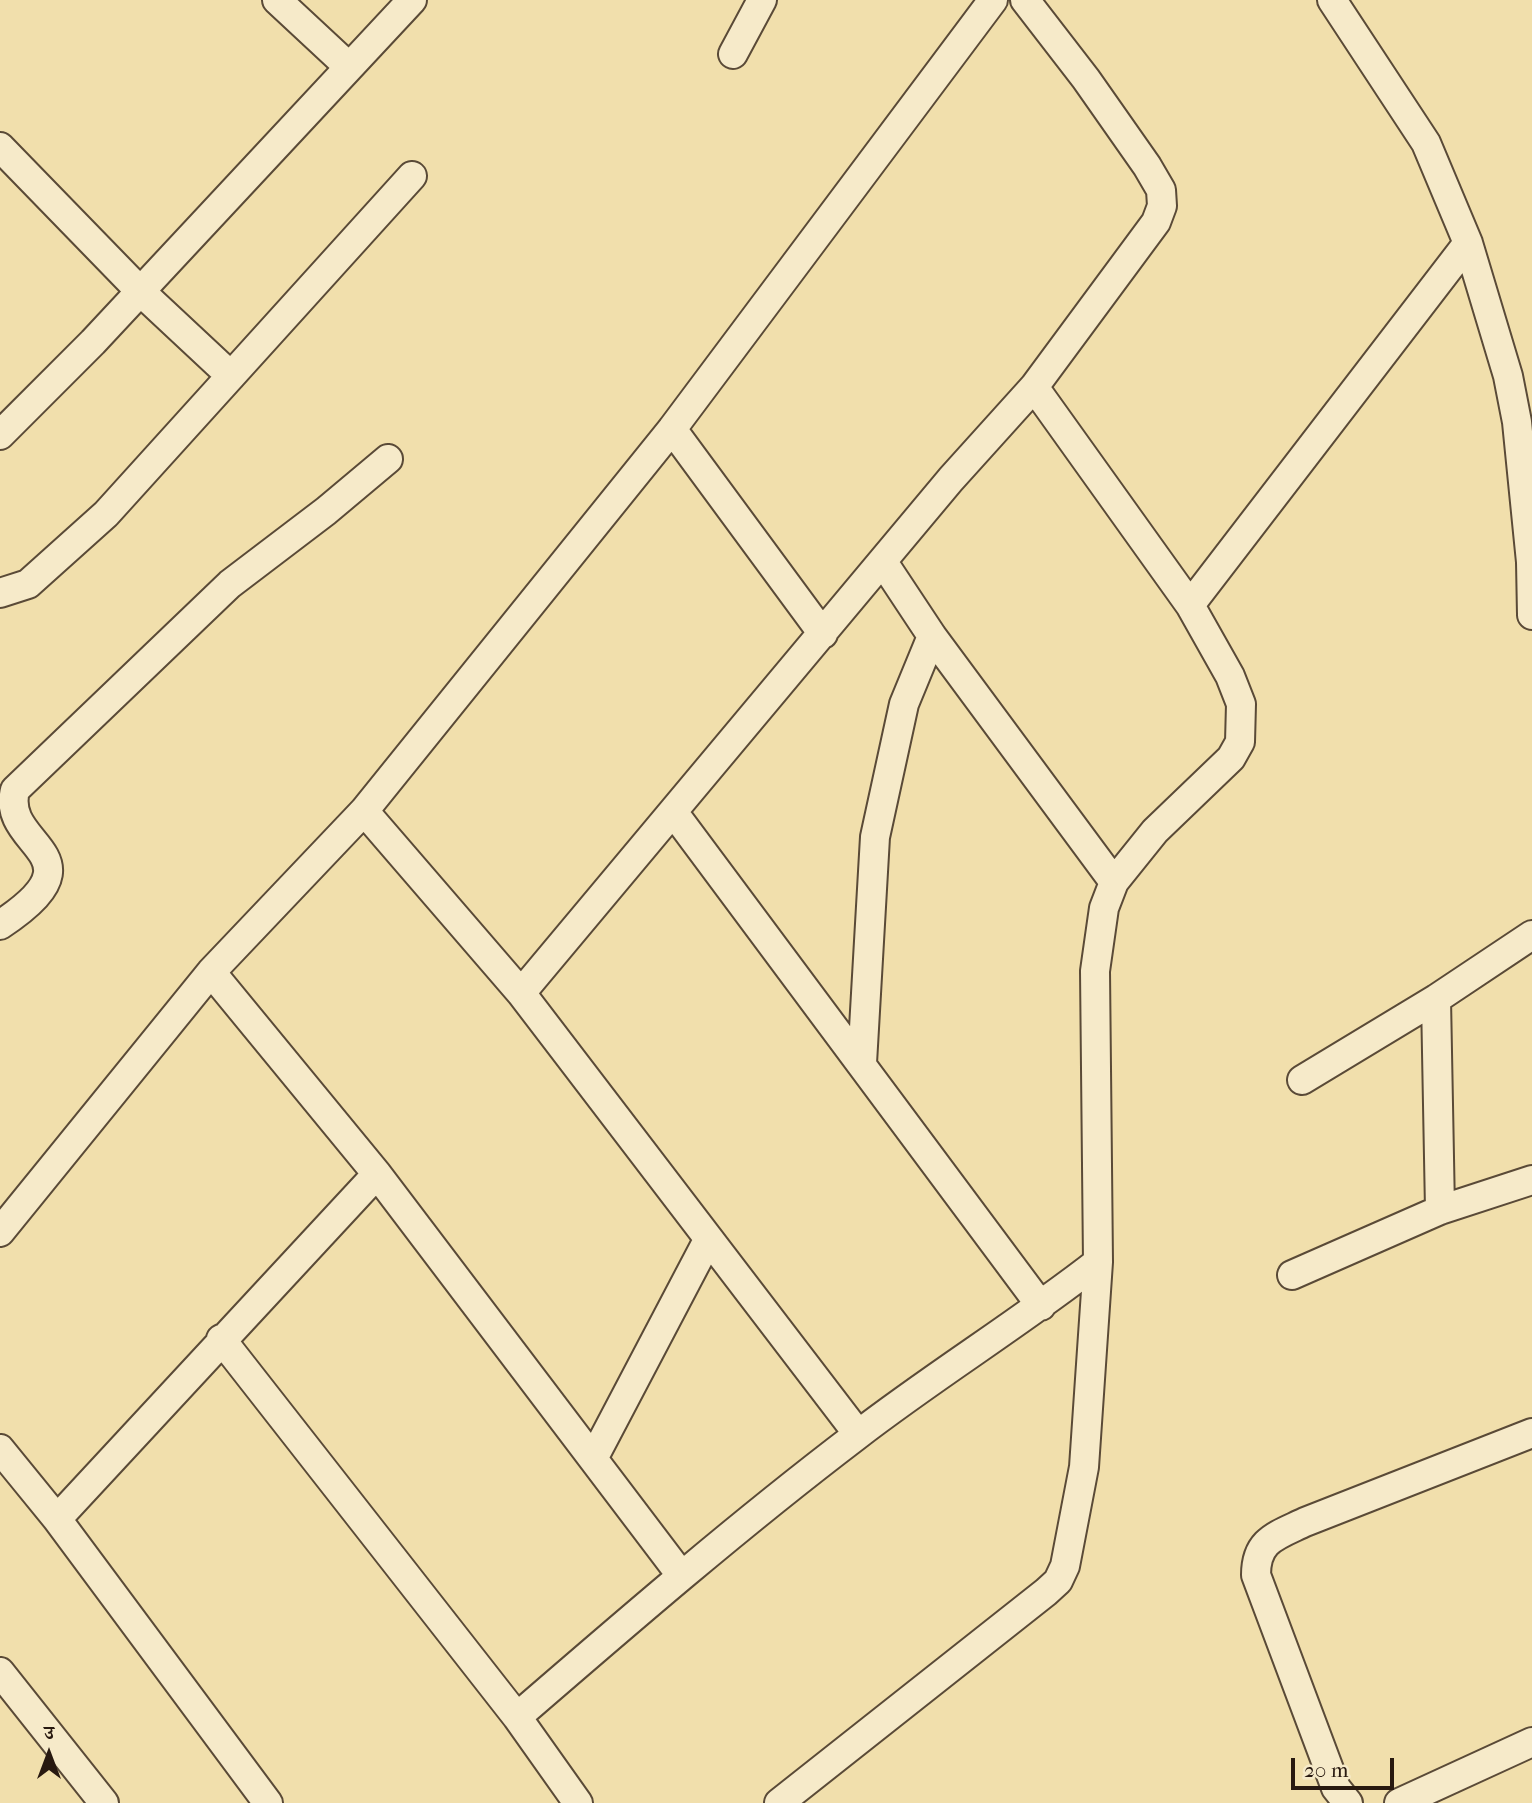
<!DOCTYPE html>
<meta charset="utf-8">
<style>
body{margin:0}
#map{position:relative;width:1532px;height:1803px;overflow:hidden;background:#f1dfac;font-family:"IM FELL French Canon","Noto Serif Devanagari",serif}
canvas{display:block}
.north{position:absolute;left:14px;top:1719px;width:70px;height:70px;-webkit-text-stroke:5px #f6eac9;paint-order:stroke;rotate:0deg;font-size:19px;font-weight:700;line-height:28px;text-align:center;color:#281910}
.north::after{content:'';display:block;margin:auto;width:24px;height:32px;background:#281910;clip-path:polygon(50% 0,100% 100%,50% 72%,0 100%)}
.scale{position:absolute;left:1291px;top:1758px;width:103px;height:32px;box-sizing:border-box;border:4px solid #281910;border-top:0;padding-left:9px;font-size:21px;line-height:24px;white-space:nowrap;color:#281910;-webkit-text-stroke:5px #f6eac9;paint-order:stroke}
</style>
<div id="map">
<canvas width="1532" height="1803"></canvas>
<div class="north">उ</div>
<div class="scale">20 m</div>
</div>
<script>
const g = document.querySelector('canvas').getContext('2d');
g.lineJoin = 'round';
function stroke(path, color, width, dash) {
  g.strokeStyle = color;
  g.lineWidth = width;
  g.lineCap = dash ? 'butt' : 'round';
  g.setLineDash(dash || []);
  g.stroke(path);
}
const minor = new Path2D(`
 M277,0l72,67
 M1332,0l94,143 42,100 40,133 9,46 14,140 1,53
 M733,54l29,-54
 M0,147l140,144 91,85
 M672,429l151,205
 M0,435l93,-93 319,-342
 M883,562l49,74 182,246
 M0,593l28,-9 78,-70 306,-338
 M1190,605l278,-362
 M364,811l157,182 337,441
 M674,813l367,493
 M0,925c107,-71 0,-77 15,-135l215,-206 96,-73 62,-52
 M211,972l166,202 304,401
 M521,993l430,-514 83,-92 122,-165 6,-16 -1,-16 -14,-24 -61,-87 -61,-79
 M1436,999l4,211
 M862,1063l13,-226 29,-133 28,-68
 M1302,1080l134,-81 96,-64
 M0,1232l211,-260 153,-161 308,-382 321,-429
 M1292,1275l148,-65 92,-30
 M221,1339l296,378 61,86
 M0,1449l57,70 211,284
 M594,1457l114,-217
 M57,1519l320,-345
 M0,1672l104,131
 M517,1717c111,-96 222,-192 339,-281 79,-61 164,-113 242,-174
 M779,1803l267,-211 12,-11 7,-15 19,-99 14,-205 -3,-291 9,-63 10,-26 41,-51 76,-73 9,-16 1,-38 -11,-28 -40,-71 -156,-218
 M1348,1803l-12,-15 -80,-213c0,-35 20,-39 49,-53l227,-89
 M1399,1803l133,-61`);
stroke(minor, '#5a4a37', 32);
stroke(minor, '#f6eac9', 28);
</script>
